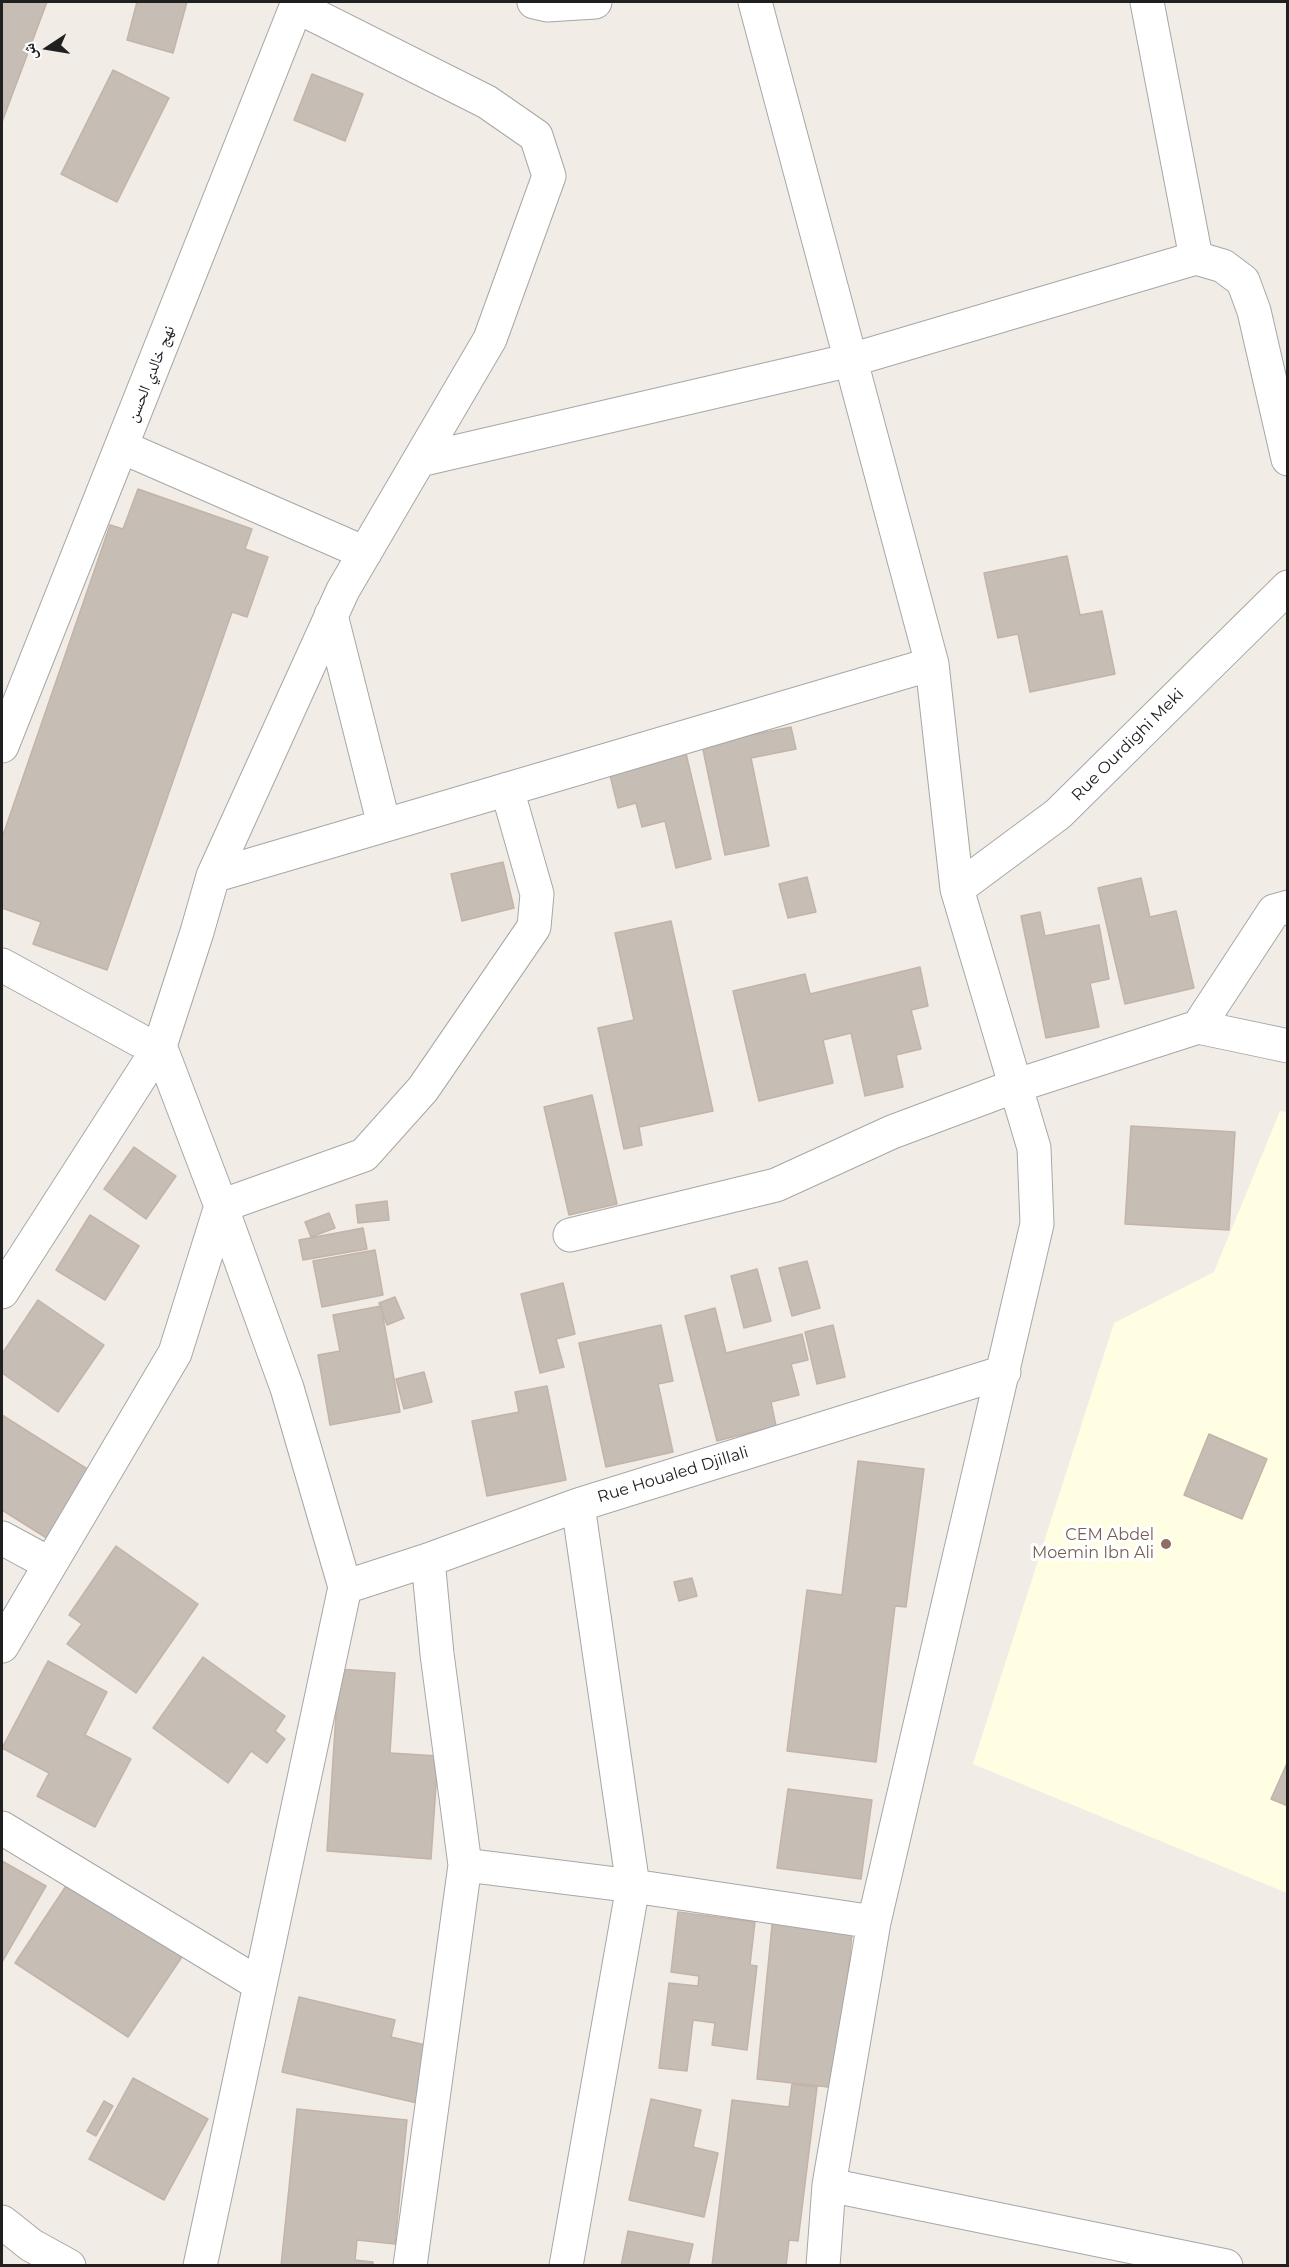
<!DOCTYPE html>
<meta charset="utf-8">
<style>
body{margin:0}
#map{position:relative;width:1289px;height:2267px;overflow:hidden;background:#f1ede6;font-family:Montserrat,"Noto Naskh Arabic",sans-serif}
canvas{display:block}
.frame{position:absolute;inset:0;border:3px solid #202020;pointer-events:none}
.north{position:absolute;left:18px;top:18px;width:60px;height:60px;-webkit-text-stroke:4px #fff;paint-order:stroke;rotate:258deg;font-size:16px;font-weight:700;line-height:24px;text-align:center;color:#202020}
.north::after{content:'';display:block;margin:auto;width:21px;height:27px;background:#202020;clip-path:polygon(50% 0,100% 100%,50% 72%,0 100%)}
</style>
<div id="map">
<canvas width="1289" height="2267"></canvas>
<div class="frame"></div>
<div class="north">ش</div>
</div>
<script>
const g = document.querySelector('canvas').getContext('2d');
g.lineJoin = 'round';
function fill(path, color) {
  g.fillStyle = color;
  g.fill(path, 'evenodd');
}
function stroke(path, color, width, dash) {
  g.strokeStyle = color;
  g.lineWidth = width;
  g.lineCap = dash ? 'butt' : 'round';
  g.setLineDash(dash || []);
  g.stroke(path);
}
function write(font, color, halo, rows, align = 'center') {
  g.font = font + ' Montserrat,"Noto Naskh Arabic",sans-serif';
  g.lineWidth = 6;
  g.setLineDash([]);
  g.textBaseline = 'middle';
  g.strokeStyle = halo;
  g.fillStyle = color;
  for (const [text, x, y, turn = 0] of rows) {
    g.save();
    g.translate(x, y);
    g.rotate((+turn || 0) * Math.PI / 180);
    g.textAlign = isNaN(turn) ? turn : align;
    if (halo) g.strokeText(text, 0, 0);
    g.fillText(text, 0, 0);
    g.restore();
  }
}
fill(new Path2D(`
 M1280,1111l7,1v781l-314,-129 141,-441 100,-51z`), '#fffee2');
const building = new Path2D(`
 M2,2h45l-45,120z
 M137,2h50l-14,51 -46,-13z
 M113,70l56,28 -52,104 -56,-28z
 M312,74l51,20 -18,47 -51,-21z
 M138,489l114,40 -7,20 23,8 -21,60 -15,-5 -125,358 -74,-26 8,-22 -39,-14v-70l108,-313 13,4z
 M1067,556l13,59 22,-4 13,63 -85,18 -12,-58 -20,4 -14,-65z
 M791,727l5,22 -45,9 18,88 -44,9 -23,-110z
 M685,749l26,110 -35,9 -11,-47 -23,6 -6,-24 -18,5 -10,-41z
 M503,862l11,46 -52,13 -11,-47z
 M807,877l9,35 -28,6 -9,-34z
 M1141,878l9,39 26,-6 18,77 -69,16 -27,-116z
 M1040,912l5,24 54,-11 10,54 -19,4 9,44 -53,11 -25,-122z
 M671,921l42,190 -74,16 3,18 -18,4 -26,-121 36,-8 -19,-87z
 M920,967l8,39 -17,4 10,39 -25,6 7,32 -38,9 -14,-63 -28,7 10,43 -74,18 -26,-110 72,-17 5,20z
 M592,1095l25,109 -48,11 -25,-108z
 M1131,1126l104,6 -6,98 -104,-6z
 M134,1147l42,29 -30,43 -42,-30z
 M387,1201l2,19 -31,3 -2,-18z
 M329,1213l6,15 -24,9 -6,-15z
 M90,1215l49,31 -34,54 -49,-30z
 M363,1228l4,21 -64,11 -4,-20z
 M375,1250l8,45 -61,12 -9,-46z
 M807,1261l13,47 -28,8 -13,-48z
 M757,1269l14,52 -27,7 -13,-52z
 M563,1283l12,51 -19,5 8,28 -24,6 -19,-79z
 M395,1297l9,21 -17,7 -8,-22z
 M38,1300l66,45 -46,67 -56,-39v-19z
 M381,1306l19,106 -70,13 -12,-70 22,-4 -7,-36z
 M715,1308l11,45 76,-19 6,26 -17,4 8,31 -28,7 5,24 -59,15 -32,-125z
 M661,1325l12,56 -15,3 15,68 -67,15 -27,-124z
 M833,1325l12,52 -28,7 -12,-52z
 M424,1372l8,30 -28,7 -8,-30z
 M547,1386l19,94 -79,16 -15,-75 47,-9 -4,-20z
 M2,1415l101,64 -42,68 -59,-37z
 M1209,1434l58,25 -25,60 -58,-24z
 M858,1461l66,8 -18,138 -11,-1 -19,156 -89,-11 20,-161 35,5z
 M116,1546l82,58 -62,89 -69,-49 15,-20 -13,-9z
 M692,1578l5,18 -18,5 -5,-19z
 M203,1657l82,59 -10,15 10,8 -18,24 -16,-12 -23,32 -75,-55z
 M48,1661l59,31 -22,43 46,24 -36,68 -58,-31 12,-23 -47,-25z
 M339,1669l56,4 -5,80 48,3 -7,103 -104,-8z
 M1288,1761v45l-17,-7z
 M788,1789l84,11 -11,79 -84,-11z
 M2,1861l44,25 -44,76z
 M70,1880l118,68 -60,89 -113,-74z
 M678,1912l77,10 -5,43 7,1 -10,84 -35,-5 3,-22 -22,-3 -6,51 -28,-3 10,-85 29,3 1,-10 -28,-4z
 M773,1915l80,8 -16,165 -80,-9z
 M299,1997l96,23 -4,17 39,9 -13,57 -135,-31z
 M133,2078l75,41 -44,81 -75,-41z
 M792,2084l25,3 -19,154 -9,-1 -3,26h-74l20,-166 57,7z
 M651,2099l50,11 -8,37 25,6 -14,64 -75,-17z
 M104,2101l9,5 -17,30 -9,-5z
 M297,2109l110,11 -12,124 -38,-4 -2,20 18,2v4h-92z
 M628,2231l65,13 -5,22h-67z`);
fill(building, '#c6bdb5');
stroke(building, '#c4b3a8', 1.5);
const minor = new Path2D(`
 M534,2l13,3 48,-3
 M755,2l177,662 25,225 77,259 3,76 -163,698 -45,263 -6,81
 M1147,2l49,256
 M122,447l243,106
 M420,460l431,-100 345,-102 27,8 20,15 11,30 34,148
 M331,615l53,210
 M2,746l296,-744
 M213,876l719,-212
 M957,889l101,-75 230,-227
 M2,965l137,75
 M1198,1027l76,-116 14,-4
 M570,1235l206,-50 116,-53 123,-46 183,-59 90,19
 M2,1292l158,-246
 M2,1538l48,26
 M345,1587l83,-27 150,-55 426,-133
 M2,1646l173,-293 46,-147 -61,-160 37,-114 16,-56 130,-286 147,-251 59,-163 -13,-40 -49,-34 -191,-96
 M2,1828l257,156
 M465,1865l168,21 241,36
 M829,2185l397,81
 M2,2222l29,23 38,21
 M200,2266l145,-679 -58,-199 -66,-182 143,-51 59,-66 111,-162 3,-33 -30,-105
 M410,2266l55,-401 -28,-211 -9,-94
 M566,2266l67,-380 -55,-381`);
stroke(minor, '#a7a7a7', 35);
stroke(minor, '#fff', 33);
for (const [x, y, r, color] of [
 [1166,1544,6,"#8d6e63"]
]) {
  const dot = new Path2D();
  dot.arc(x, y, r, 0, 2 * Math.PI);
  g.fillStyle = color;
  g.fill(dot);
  stroke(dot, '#fff', 2);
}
write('16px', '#202020', '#fff', [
 ["نهج خالدي الحسن",151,374,-68],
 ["Rue Ourdighi Meki",1128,745,-45],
 ["Rue Houaled Djillali",673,1475,-17]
]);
write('16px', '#785e54', '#fff', [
 ["CEM Abdel",1154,1535],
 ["Moemin Ibn Ali",1154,1553]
], 'right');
</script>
